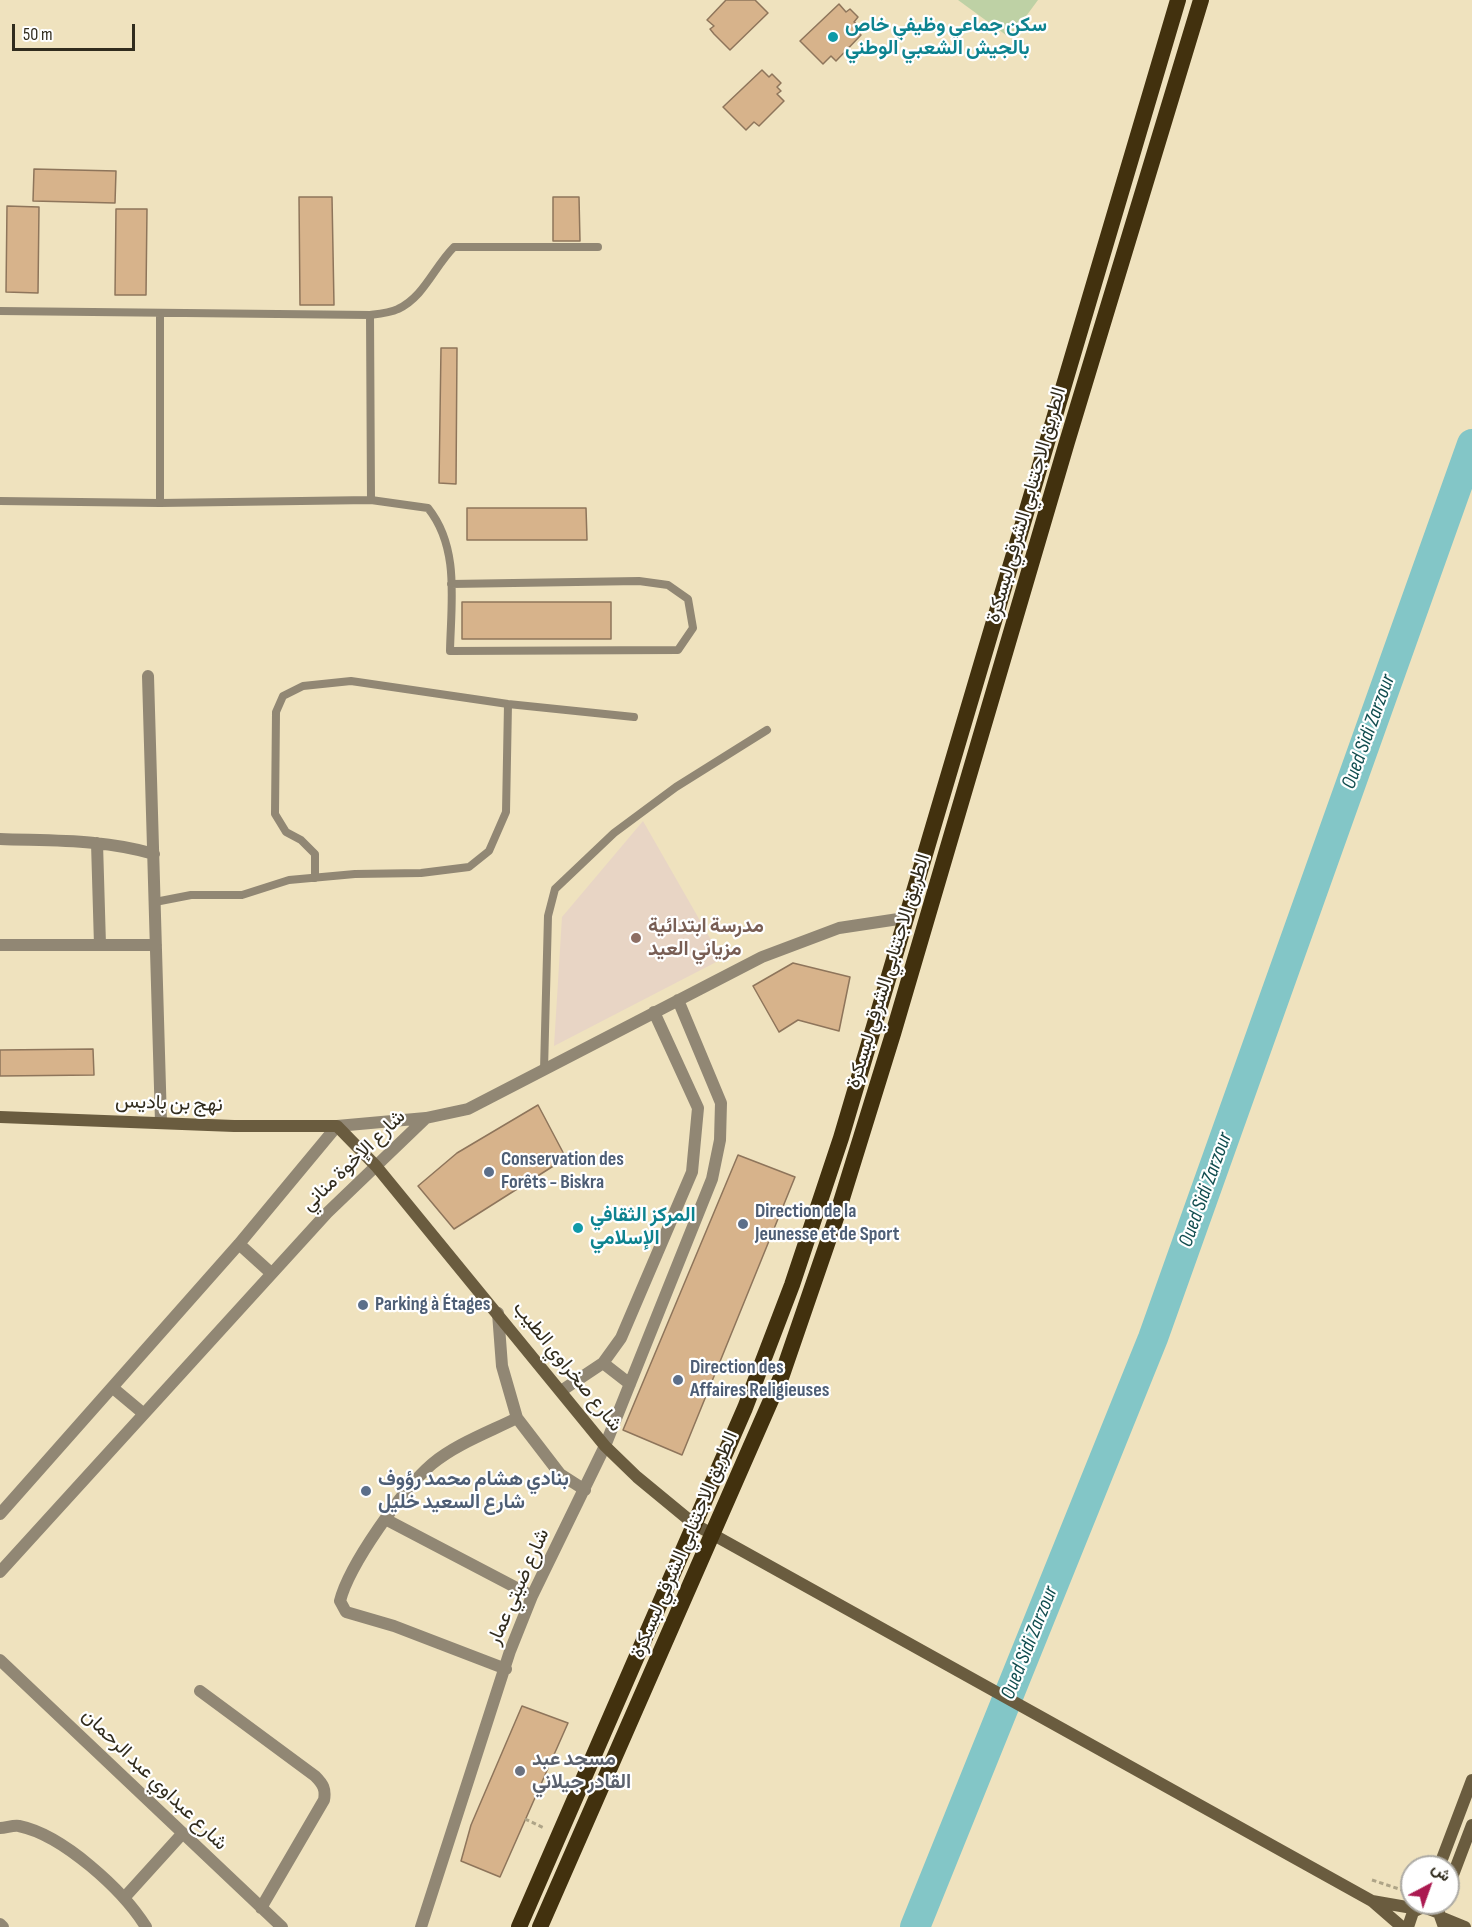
<!DOCTYPE html>
<meta charset="utf-8">
<style>
body{margin:0}
#map{position:relative;width:1472px;height:1927px;overflow:hidden;background:#efe2be;font-family:"Sofia Sans Condensed",Vazirmatn,sans-serif}
canvas{display:block}
.north{position:absolute;left:1400px;top:1855px;width:60px;height:60px;box-sizing:border-box;background:#fff;border:2px solid #adaba5;border-radius:50%;rotate:41deg;font-size:16px;font-weight:700;line-height:24px;text-align:center;color:#312c1e}
.north::after{content:'';display:block;margin:auto;width:21px;height:27px;background:#ab1a51;clip-path:polygon(50% 0,100% 100%,50% 72%,0 100%)}
.scale{position:absolute;left:12px;top:24px;width:123px;height:27px;box-sizing:border-box;border:3px solid #312c1e;border-top:0;padding-left:8px;font-size:18px;line-height:21px;white-space:nowrap;color:#312c1e;-webkit-text-stroke:4px #fff;paint-order:stroke}
</style>
<div id="map">
<canvas width="1472" height="1927"></canvas>
<div class="north">ش</div>
<div class="scale">50 m</div>
</div>
<script>
const g = document.querySelector('canvas').getContext('2d');
g.lineJoin = 'round';
function fill(path, color) {
  g.fillStyle = color;
  g.fill(path, 'evenodd');
}
function stroke(path, color, width, dash) {
  g.strokeStyle = color;
  g.lineWidth = width;
  g.lineCap = dash ? 'butt' : 'round';
  g.setLineDash(dash || []);
  g.stroke(path);
}
function write(font, color, halo, rows, align = 'center') {
  g.font = font + ' "Sofia Sans Condensed",Vazirmatn,sans-serif';
  g.lineWidth = 4.5;
  g.setLineDash([]);
  g.textBaseline = 'middle';
  g.strokeStyle = halo;
  g.fillStyle = color;
  for (const [text, x, y, turn = 0] of rows) {
    g.save();
    g.translate(x, y);
    g.rotate((+turn || 0) * Math.PI / 180);
    g.textAlign = isNaN(turn) ? turn : align;
    if (halo) g.strokeText(text, 0, 0);
    g.fillText(text, 0, 0);
    g.restore();
  }
}
fill(new Path2D(`
 M643,821l79,138 -168,87 8,-129z`), '#e8d5c5');
fill(new Path2D(`
 M958,0h80l-28,38z`), '#bed1a5');
stroke(new Path2D(`
 M915,1927l238,-589 319,-894`), '#83c6c7', 30);
const building = new Path2D(`
 M726,0h29l13,13 -38,37 -16,-16 -4,-5 4,-3 -7,-6z
 M839,4l7,8 4,-3 8,8 -4,5 4,3 -3,4 6,6 -25,26 -5,-5 -8,8 -23,-23z
 M762,70l7,7 3,-3 9,9 -4,4 4,4 -4,3 7,7 -25,25 -5,-4 -8,8 -23,-23z
 M34,169l82,2 -1,32 -82,-2z
 M299,197h33l2,108h-34z
 M553,197h26l1,44h-27z
 M7,206l32,1 -1,86 -32,-1z
 M116,209h31l-1,86h-31z
 M441,348h16l-1,136 -17,-1z
 M467,508h119l1,32h-120z
 M462,602h149v37h-149z
 M793,963l57,14 -11,54 -41,-11 -19,12 -26,-46z
 M93,1049l1,26 -94,1v-26z
 M538,1105l28,53 -112,71 -36,-43 39,-33z
 M738,1155l57,22 -113,278 -59,-25z
 M522,1706l46,17 -68,154 -39,-16 10,-36z`);
fill(building, '#d7b38b');
stroke(building, '#8e755b', 1.5);
stroke(new Path2D(`
 M525,1819l19,9
 M1372,1880l30,10 10,-2`), '#aea487', 3, [4.5, 3]);
stroke(new Path2D(`
 M0,311l370,4c9,-1 20,-2 28,-6 26,-12 36,-42 56,-62h144
 M370,315l1,185
 M0,501l160,2 211,-3 57,8c32,40 23,94 22,143l228,-1 15,-22 -5,-29 -20,-14 -29,-4 -188,3
 M160,503v-190
 M315,878v-24l-14,-14 -15,-8 -11,-18 1,-102 7,-16 20,-10 48,-5 157,23 126,13
 M155,902l36,-7h51l47,-15 66,-6 66,-1 48,-6 20,-16 17,-39 2,-108
 M544,1070l4,-154 7,-27 59,-56 62,-46 91,-57`), '#918774', 8);
stroke(new Path2D(`
 M148,676l13,446
 M0,839c52,2 103,0 154,15
 M97,843l3,102
 M0,945h156
 M498,1313l4,53 15,52 43,56 25,16
 M387,1520l145,76
 M0,1660l282,267
 M506,1669l-112,-43 -48,-14 -6,-11c9,-36 63,-112 92,-137 24,-20 57,-32 85,-46
 M200,1691l115,85c8,8 11,13 9,24l-63,108
 M0,1828c6,0 13,-3 19,-2 44,9 104,64 127,101
 M124,1898l58,-64
 M0,1924l3,3
 M421,1927l89,-276 22,-55 73,-150`), '#918774', 12);
stroke(new Path2D(`
 M239,1244l32,29
 M603,1363l27,21
 M113,1388l31,26
 M561,1391l42,-28 18,-25 71,-166 6,-64 -44,-96
 M605,1446l107,-267 8,-39 1,-37 -43,-103
 M0,1514l239,-270 98,-118 89,-8 42,-9 294,-152 77,-29 66,-10
 M0,1572l327,-359 99,-95`), '#918774', 12);
stroke(new Path2D(`
 M0,1117l234,9h103l39,40 229,280 32,31 57,47 678,377 30,26
 M1439,1867l33,-87
 M1448,1888l24,-63
 M1372,1901l46,8
 M1443,1918l22,9
 M1408,1927l5,-15 10,-5 16,6 5,14`), '#6a5c3f', 12);
stroke(new Path2D(`
 M519,1927l226,-519 47,-123 49,-147 337,-1138
 M540,1927l242,-552 54,-157 57,-184 174,-592 134,-442`), '#42310e', 16);
for (const [x, y, r, color] of [
 [833,37,6,"#0f9aa8"],
 [636,938,6,"#8d6e63"],
 [489,1172,6,"#5c6f8a"],
 [743,1224,6,"#5c6f8a"],
 [578,1228,6,"#0f9aa8"],
 [363,1305,6,"#5c6f8a"],
 [678,1380,6,"#5c6f8a"],
 [366,1491,6,"#5c6f8a"],
 [520,1771,6,"#6b7280"]
]) {
  const dot = new Path2D();
  dot.arc(x, y, r, 0, 2 * Math.PI);
  g.fillStyle = color;
  g.fill(dot);
  stroke(dot, '#fff', 2);
}
write('bold 20px', '#0d838f', '#fff', [
 ["سكن جماعي وظيفي خاص",845,26],
 ["بالجيش الشعبي الوطني",845,49],
 ["المركز الثقافي",590,1216],
 ["الإسلامي",590,1239]
], 'left');
write('20px', '#312c1e', '#fff', [
 ["الطريق الاجتنابي الشرقي لبسكرة",1027,505,-74],
 ["الطريق الاجتنابي الشرقي لبسكرة",889,971,-73],
 ["نهج بن باديس",169,1104,2],
 ["شارع الإخوة مناني",354,1161,-44],
 ["شارع صخراوي الطيب",567,1367,51],
 ["الطريق الاجتنابي الشرقي لبسكرة",685,1545,-67],
 ["شارع ضيتي عمار",519,1587,-66],
 ["شارع عبداوي عبد الرحمان",154,1780,44]
]);
write('bold 20px', '#785e54', '#fff', [
 ["مدرسة ابتدائية",648,927],
 ["مزياني العيد",648,950]
], 'left');
write('bold 20px', '#4e5e75', '#fff', [
 ["Conservation des",501,1160],
 ["Forêts - Biskra",501,1183],
 ["Direction de la",755,1212],
 ["Jeunesse et de Sport",755,1235],
 ["Parking à Étages",375,1305],
 ["Direction des",690,1368],
 ["Affaires Religieuses",690,1391],
 ["بنادي هشام محمد رؤوف",378,1480],
 ["شارع السعيد خليل",378,1503]
], 'left');
write('bold 20px', '#5b616d', '#fff', [
 ["مسجد عبد",532,1760],
 ["القادر جيلاني",532,1783]
], 'left');
write('italic 21px', '#114d4f', '#fff', [
 ["Oued Sidi Zarzour",1369,732,-70],
 ["Oued Sidi Zarzour",1206,1190,-70],
 ["Oued Sidi Zarzour",1030,1643,-68]
]);
</script>
